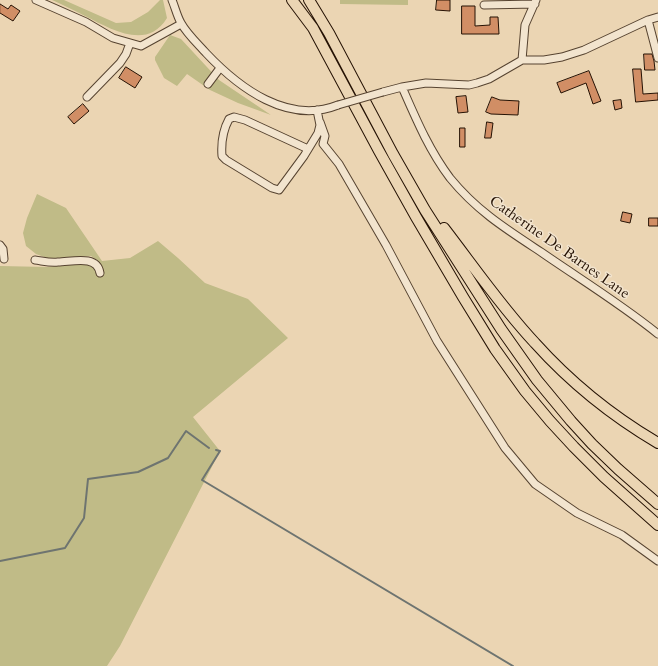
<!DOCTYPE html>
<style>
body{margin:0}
canvas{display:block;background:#ebd5b3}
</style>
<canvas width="658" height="666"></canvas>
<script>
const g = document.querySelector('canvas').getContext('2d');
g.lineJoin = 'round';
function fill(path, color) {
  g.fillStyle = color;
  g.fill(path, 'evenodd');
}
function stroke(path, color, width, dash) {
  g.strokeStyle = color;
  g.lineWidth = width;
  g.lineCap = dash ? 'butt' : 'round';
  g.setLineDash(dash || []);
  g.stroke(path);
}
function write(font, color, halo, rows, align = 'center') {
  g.font = font + ' Cardo,serif';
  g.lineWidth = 3;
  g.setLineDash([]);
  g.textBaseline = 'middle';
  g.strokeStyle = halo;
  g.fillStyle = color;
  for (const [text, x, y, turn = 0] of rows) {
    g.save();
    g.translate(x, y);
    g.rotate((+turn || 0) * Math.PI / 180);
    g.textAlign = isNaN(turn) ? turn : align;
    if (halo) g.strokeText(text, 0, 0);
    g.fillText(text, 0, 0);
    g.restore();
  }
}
fill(new Path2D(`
 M52,0h12l52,23 15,-1 17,-10 12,-12h3l4,18c-20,33 -56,11 -82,-2 -11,-6 -22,-11 -33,-16z
 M340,0h68v5l-68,-1z
 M170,35l11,4 38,41 52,35 -33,-12 -28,-13 -23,-16 -10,12 -13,-8 -9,-18v-3z
 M37,194l29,14 36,53 28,-3 28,-17 20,17 27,25 43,16 40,39 -95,79 27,34 -100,195 -13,20h-107v-400l47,1 51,-6 -7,-5 -41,3 -14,-5 -10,-8 -3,-13 4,-15z`), '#c0bb87');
stroke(new Path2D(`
 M216,450l4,1 -18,29 311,186
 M0,561l65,-13 19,-30 4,-39 50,-7 30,-14 18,-27 23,17`), '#6e7470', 2);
const building = new Path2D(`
 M437,0h13v11l-14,-1z
 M0,4l8,5 3,-4 9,6 -7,10 -13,-8z
 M462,6h13v20l15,-1v-8h8l1,17h-37z
 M644,54h8l2,7 1,9h-10z
 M126,67l16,10 -7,11 -16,-10z
 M633,69h8l2,25 15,-1v7l-22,2z
 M589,71l12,30 -8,3 -7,-21 -25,10 -4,-10z
 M466,96l2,16 -10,1 -2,-16z
 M492,97l8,3 19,1 -1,14 -27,-1 -5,-2z
 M621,100l1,8 -7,2 -2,-9z
 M83,104l6,7 -15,13 -6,-7z
 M487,122l6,1 -2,15h-6z
 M460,128h5v19h-5z
 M623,212l9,2 -2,9 -9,-2z
 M649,218h9v8h-9z`);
fill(building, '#d18e65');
stroke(building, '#251204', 1);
const minor = new Path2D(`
 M36,0l50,22 27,16 28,8 40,-22
 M172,0c3,7 5,16 9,23 6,11 17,21 25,30 33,35 82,72 132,52
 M484,5l51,-1
 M648,20l10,38
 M522,60l3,-35 11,-25
 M208,84l12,-16
 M402,87l24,-4 43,2 8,-2 12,-4 33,-19h22l18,-3 22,-7 64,-30 10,-3
 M383,92l19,-5c14,32 27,63 48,91 27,33 56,51 91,74 39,27 80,52 117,82
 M87,97l33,-34 6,-9 4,-11
 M320,122l5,14 -2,8 16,20 47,81 51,96 68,107 30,36 42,29 45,22 36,26
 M308,149l-63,-29 -11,-3 -5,2c-6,11 -8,24 -7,37l4,4 46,28 7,2 25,-34 14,-23 2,-8 -3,-15
 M0,245l3,4 1,10
 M35,260c8,1 15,3 23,2 13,0 39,-8 42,11`);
const highway = new Path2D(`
 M292,0l21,28 66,123 37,66 47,80 32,52 30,42 25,30 24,26 30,30 54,48
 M309,0l20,33 64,121 32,56 76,119 36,51 34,41 21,23 26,25 40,35
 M444,228c30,39 58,80 91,115 36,40 77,73 123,100`);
stroke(minor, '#564330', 9);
stroke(highway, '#251204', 12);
stroke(minor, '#f2e4ce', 7);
stroke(highway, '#ebd5b3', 10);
const minorBridge = new Path2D(`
 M338,105l45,-13`);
stroke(minorBridge, '#564330', 9, []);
stroke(minorBridge, '#f2e4ce', 7);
write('15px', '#251204', '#f2e4ce', [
 ["Catherine De Barnes Lane",559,248,35]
]);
</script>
